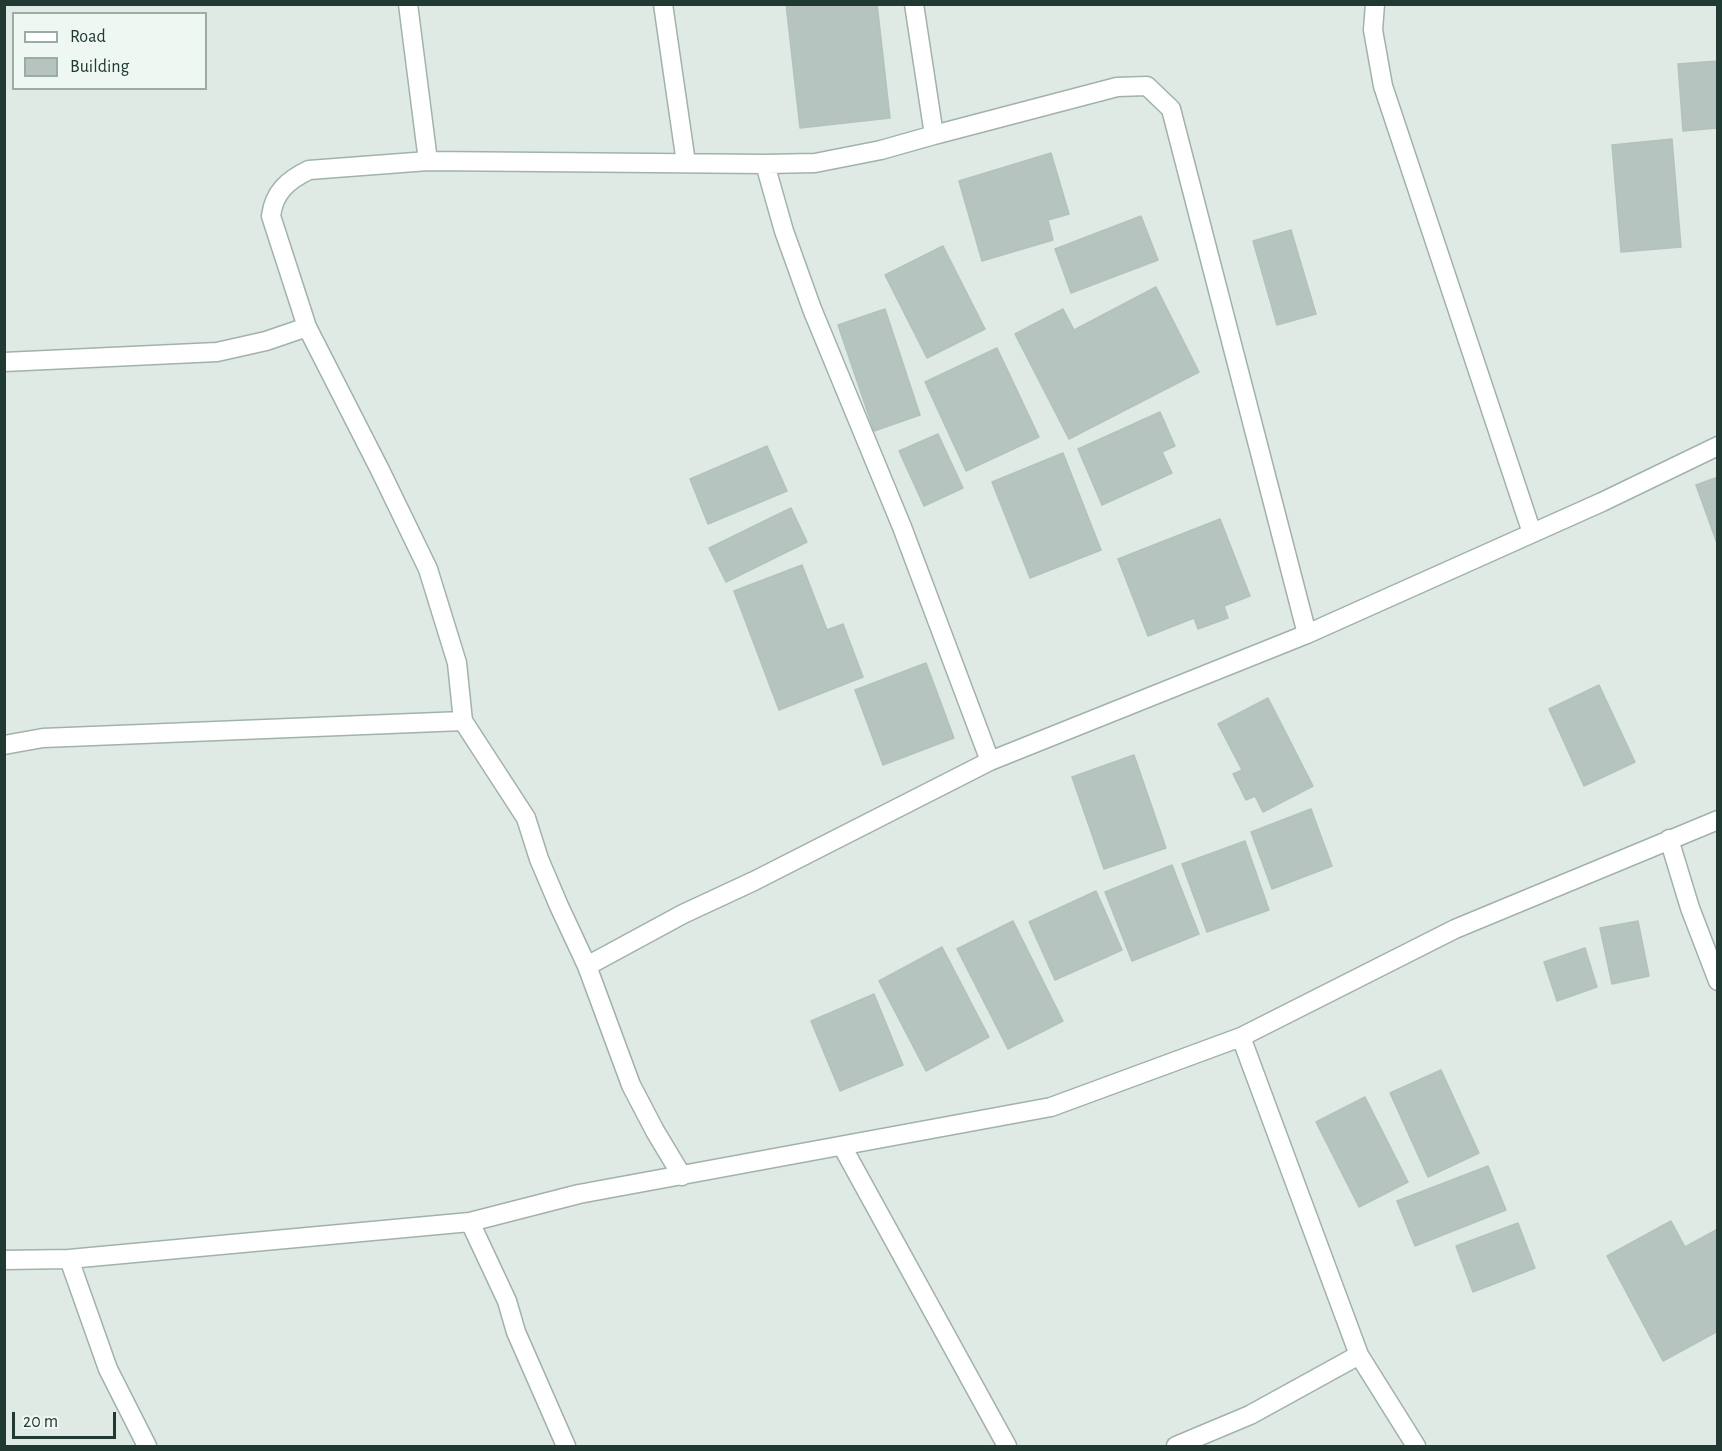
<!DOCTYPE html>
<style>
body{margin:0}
#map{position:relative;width:1722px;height:1451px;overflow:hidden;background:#dfeae5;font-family:"Alegreya Sans",sans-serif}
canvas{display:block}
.frame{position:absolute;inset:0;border:6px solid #213933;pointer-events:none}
.legend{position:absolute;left:12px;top:12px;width:195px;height:78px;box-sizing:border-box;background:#eff7f3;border:2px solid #9daba6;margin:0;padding:8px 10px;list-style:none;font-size:18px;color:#213933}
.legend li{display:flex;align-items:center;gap:12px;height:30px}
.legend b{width:30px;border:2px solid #9daba6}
.scale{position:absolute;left:12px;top:1412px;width:104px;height:27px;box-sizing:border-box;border:3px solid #213933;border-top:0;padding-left:8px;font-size:18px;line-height:21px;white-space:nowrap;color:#213933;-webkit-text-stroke:4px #eff7f3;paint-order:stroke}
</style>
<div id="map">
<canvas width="1722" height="1451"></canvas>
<div class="frame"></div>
<ul class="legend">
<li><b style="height:8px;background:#fff"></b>Road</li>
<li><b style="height:16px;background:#b5c4be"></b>Building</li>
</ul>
<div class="scale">20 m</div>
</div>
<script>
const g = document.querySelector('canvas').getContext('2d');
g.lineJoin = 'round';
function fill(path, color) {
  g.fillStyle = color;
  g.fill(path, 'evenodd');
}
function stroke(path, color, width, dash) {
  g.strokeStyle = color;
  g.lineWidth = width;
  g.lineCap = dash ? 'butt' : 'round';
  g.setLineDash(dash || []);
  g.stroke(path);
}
const building = new Path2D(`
 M786,4h91l13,114 -90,10z
 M1718,61v67l-35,3 -5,-67z
 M1672,139l9,108 -60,5 -9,-107z
 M1051,153l18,61 -21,6 5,20 -71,21 -23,-80z
 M1141,216l17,44 -87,33 -16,-44z
 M1291,230l25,84 -39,11 -24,-84z
 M943,246l42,83 -58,29 -42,-83z
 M1156,287l43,85 -130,67 -54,-105 48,-25 11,21z
 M885,309l35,106 -46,16 -36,-106z
 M997,348l42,89 -73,34 -41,-89z
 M1160,412l15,34 -13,6 10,21 -70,32 -24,-56z
 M938,434l25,54 -39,18 -25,-55z
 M767,446l20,45 -79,33 -18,-45z
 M1063,453l38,97 -71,28 -38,-96z
 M1718,477v69l-22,-61z
 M791,508l16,34 -81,40 -17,-34z
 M1220,519l30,77 -26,10 4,12 -30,11 -4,-11 -46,18 -30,-77z
 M802,565l25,65 16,-6 20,53 -84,33 -45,-119z
 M926,663l28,75 -71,27 -28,-75z
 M1599,685l36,77 -51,24 -35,-77z
 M1268,698l45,88 -50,26 -8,-16 -9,4 -13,-26 9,-4 -24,-46z
 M1134,755l32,93 -62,21 -32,-92z
 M1311,809l21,57 -60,23 -21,-57z
 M1245,841l24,69 -62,22 -25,-68z
 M1172,865l27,69 -67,27 -27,-69z
 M1096,891l26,59 -67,30 -26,-58z
 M1013,921l50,100 -55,28 -51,-100z
 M1638,921l11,55 -37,8 -12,-56z
 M942,947l47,90 -63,34 -47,-90z
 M1585,948l12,39 -40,14 -13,-39z
 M874,994l29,71 -63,26 -29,-70z
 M1441,1070l38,83 -51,24 -38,-84z
 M1365,1097l43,85 -49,25 -43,-85z
 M1488,1166l18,44 -91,36 -18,-45z
 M1671,1221l14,26 33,-18v102l-55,30 -56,-105z
 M1518,1223l17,45 -62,24 -17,-46z`);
fill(building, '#b5c4be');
stroke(building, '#b2c3bc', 1.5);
const minor = new Path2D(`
 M408,4l20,157
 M663,4l23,159
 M1375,4l-2,26 10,56 149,447
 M934,135l183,-48 30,-1 24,23 136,525
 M765,164l19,67 28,78 90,218 88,234
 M307,327l73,143 48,99 29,94 6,58 63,97 13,41 20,47 28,60 44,119 24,46 27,45
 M4,362l213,-10 49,-11 41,-14 -36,-111c3,-24 17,-36 38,-46l119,-9 337,3 50,-1 66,-13 53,-15 -20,-131
 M4,745l39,-7 420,-17
 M1669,839l21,69 28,73
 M587,966l96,-52 71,-33 236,-120 317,-127 295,-132 116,-56
 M1241,1037l118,318 57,91
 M842,1146l165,300
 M470,1222l37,79 9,31 50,114
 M69,1259l39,110 39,77
 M4,1260l65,-1 401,-37 109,-28 472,-87 190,-70 214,-108 263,-109
 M1176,1446l74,-31 109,-60`);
stroke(minor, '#a2b1ac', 21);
stroke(minor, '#fff', 18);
</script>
